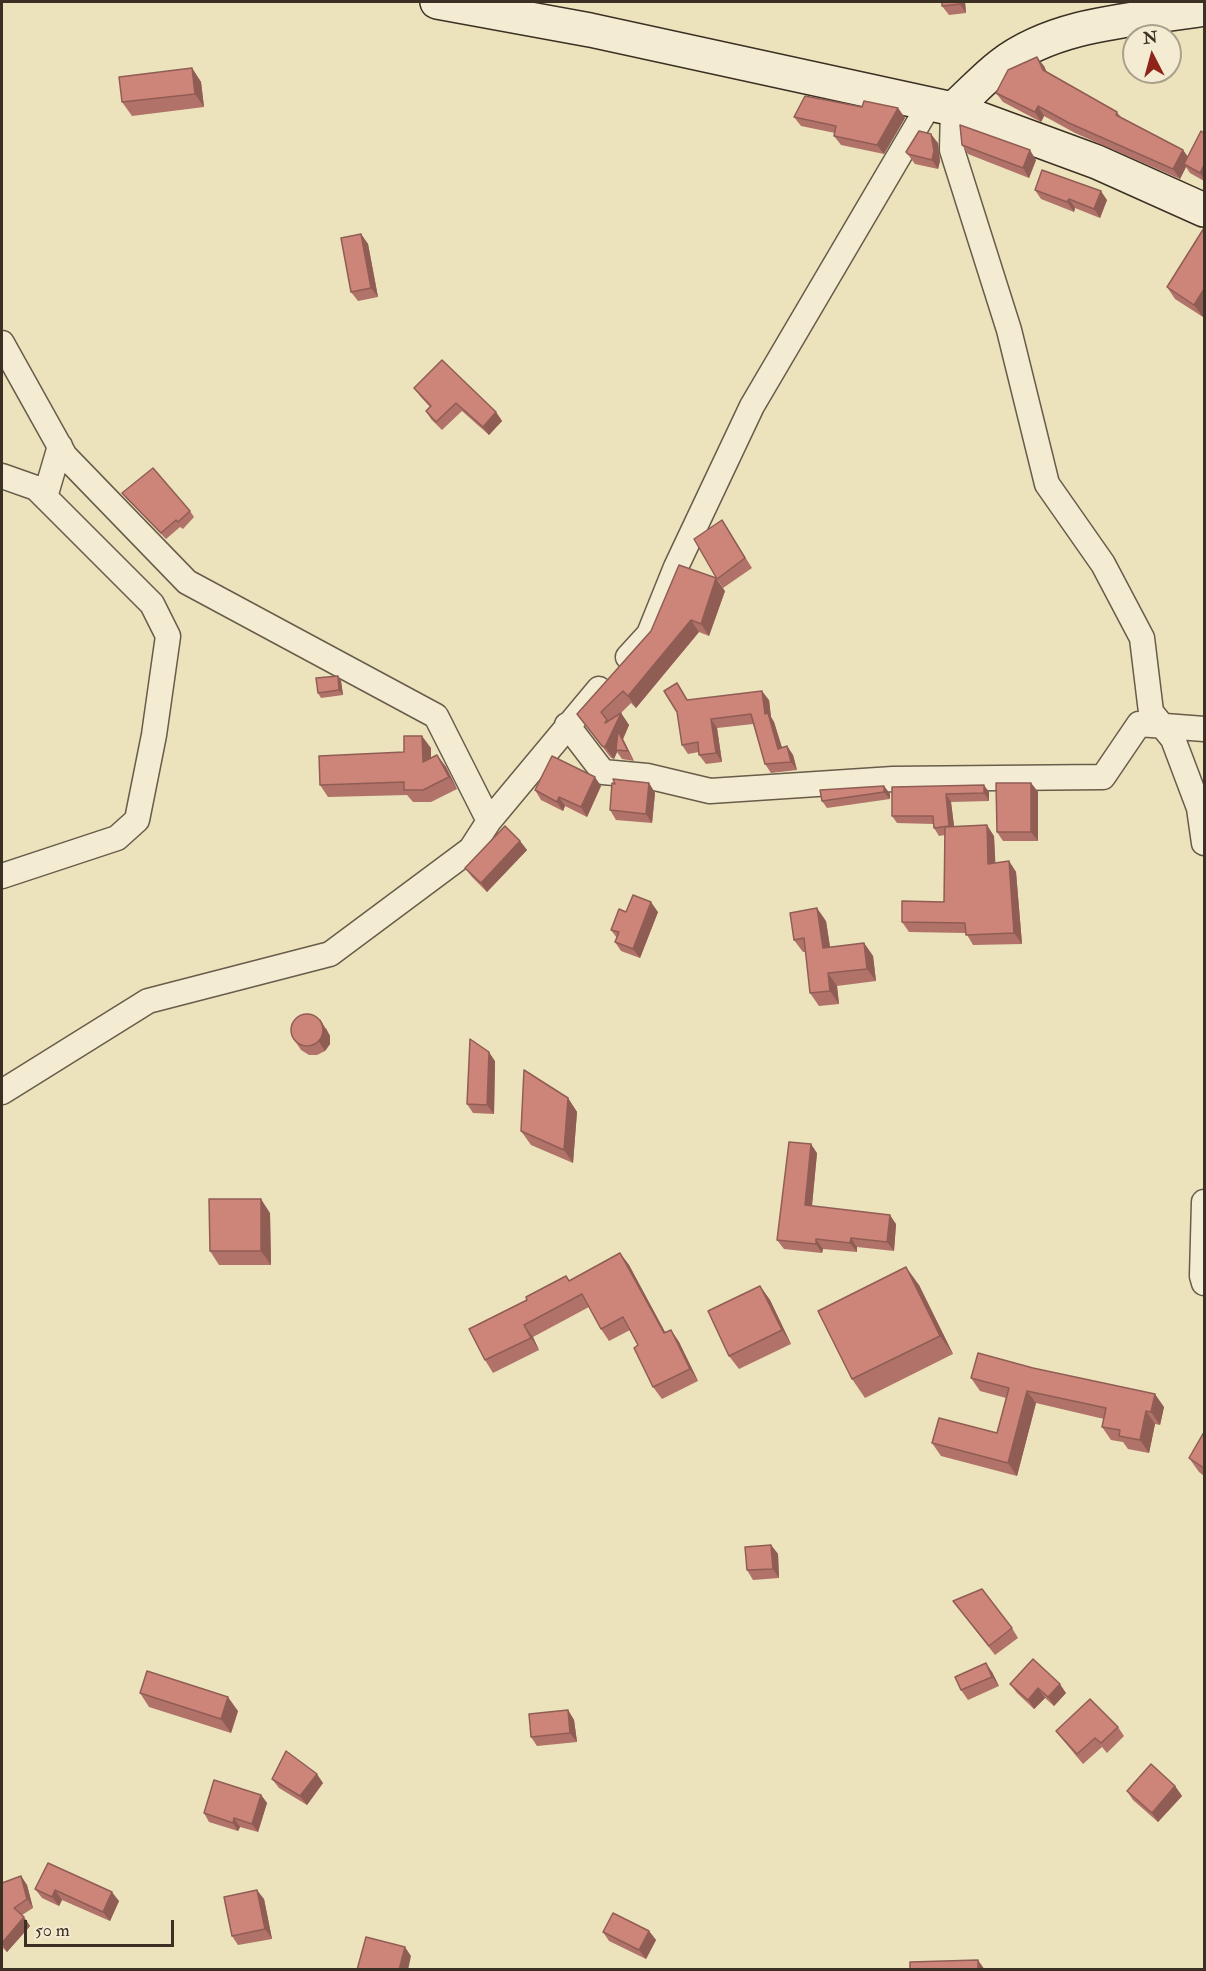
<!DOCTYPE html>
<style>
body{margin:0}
#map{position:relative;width:1206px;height:1971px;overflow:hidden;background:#ece2bb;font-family:"IM FELL Double Pica",serif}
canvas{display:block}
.frame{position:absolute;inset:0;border:3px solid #3c3024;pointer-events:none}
.north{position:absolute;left:1122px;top:24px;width:60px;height:60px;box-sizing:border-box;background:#f3ecd3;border:2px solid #aaa18d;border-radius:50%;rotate:354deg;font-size:16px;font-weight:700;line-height:24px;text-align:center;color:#3c3024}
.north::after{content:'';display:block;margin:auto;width:21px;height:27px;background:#8f2418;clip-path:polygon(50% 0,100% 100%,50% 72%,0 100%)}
.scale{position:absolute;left:24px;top:1920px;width:150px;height:27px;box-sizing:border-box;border:3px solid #3c3024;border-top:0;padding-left:8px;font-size:18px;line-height:21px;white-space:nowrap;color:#3c3024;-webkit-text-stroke:4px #f3ecd3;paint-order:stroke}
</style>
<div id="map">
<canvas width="1206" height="1971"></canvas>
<div class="frame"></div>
<div class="north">N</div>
<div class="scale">50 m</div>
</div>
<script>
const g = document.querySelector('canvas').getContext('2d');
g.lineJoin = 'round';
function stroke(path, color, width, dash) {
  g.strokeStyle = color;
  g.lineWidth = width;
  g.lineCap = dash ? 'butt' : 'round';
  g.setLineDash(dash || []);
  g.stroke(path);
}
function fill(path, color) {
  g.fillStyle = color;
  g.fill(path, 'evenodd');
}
const street = new Path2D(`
 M953,109l-1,41 57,180 38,154 56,80 39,74 9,74 22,27 26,69 5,35
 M2,343l63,113 122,126 249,134 53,105 -18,28 -141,105 -182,47 -146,91
 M2,476l34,12 116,116 16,32 -14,99 -17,85 -20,18 -115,38
 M45,497l15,-51
 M628,657l21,-23 27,-67 76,-161 177,-301
 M567,725l36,47 44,4 63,15 183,-12 210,-2 36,-53 65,5
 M489,821l110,-132
 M1204,1202l-2,74 2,7`);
const secondary = new Path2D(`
 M437,2l153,28 363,79 144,53 107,48
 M953,109c16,-14 31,-31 48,-44 56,-43 136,-45 203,-56`);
stroke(street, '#685c4a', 27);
stroke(secondary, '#3c3024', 36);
stroke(street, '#f3ecd3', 24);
stroke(secondary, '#f3ecd3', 33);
fill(new Path2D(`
 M965,2l1,11 -17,2 -7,-9z
 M1044,66l2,5 71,41 4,5 62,33 5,7 16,-24v48l-14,-8 -4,-6 -6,12 -105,-46 -31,-17 -3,6 -38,-20 -7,-9z
 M192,68l9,14 3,25 -72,9 -10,-14z
 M898,108l7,10 -21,36 -43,-9 -7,-9 1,-3 -34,-7 -7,-9z
 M938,143l2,18 -2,8 -23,-5 -9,-12z
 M962,145l74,15 -7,18 -61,-24z
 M1035,190l72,10 -7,18 -25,-10 -1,4 -33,-13z
 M1204,228v86l-1,3 -28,-18 -8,-12z
 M361,234l7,10 10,53 -20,4 -7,-9z
 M414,388l82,24 6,9 -13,14 -27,-24 -20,19 -11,-11 -5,-8 4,-4 -10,-11z
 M122,493l68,18 4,6 -11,12 -3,-2 -14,12 -39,-40z
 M722,520l30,48 -29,20 -6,-9z
 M725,591l-16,45 -10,-4 -63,76 -5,-5 -10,10 8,12 -6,14 11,22 -12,-2 -5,-7 -3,7 -3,-1 -34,-44z
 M338,676l3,5 2,14 -22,3 -3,-5z
 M688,700h81l2,17 3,5 8,26 5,-2 6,9 4,15 -26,3 -6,-9 -12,-40 -36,4 5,34 -16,2 -7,-9v-3l-11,2 -6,-9z
 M431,748v10l6,-3 9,12 11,22 -26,13h-18l-6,-7 -79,2 -8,-12 84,-33z
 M649,783l6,10 -3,30 -36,-3 -6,-10 5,-26z
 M1031,783l7,9v49h-35l-6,-9z
 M601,786l-14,31 -22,-11 -2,5 -22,-11 -6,-10z
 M884,786l6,8v5l-63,9 -5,-7z
 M892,787l97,5v9l-38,1 3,24 40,10 1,27 14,-2 7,11 6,72 -49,1 -7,-12 -57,-1 -7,-10 42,-20 1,-67 -6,1 -5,-8 -1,-4 -36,-1 -5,-7z
 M520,841l7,9 -40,42 -15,-15 -7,-9z
 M658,912l-18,46 -19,-7 -6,-9 2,-4 -6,-8z
 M826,921l4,26 34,-4 9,13 3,25 -39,5 2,18 -20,2 -9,-13 -4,-41h-3l-9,-12z
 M326,1028l4,8v8l-5,7 -8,4h-8l-8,-5 -6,-9z
 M495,1061l-1,53 -21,-1 -6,-9z
 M568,1098l9,14 -4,51 -42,-18 -10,-14z
 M817,1153l-5,53 84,18 -2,27 -37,-4v5l-34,-3 -1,4 -38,-4 -7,-9z
 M270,1213l1,52h-52l-9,-14z
 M620,1253l9,12 36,67 6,-2 8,12 19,39 -36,18 -9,-12 -15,-42 -8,-15 -21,11 -8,-12 -12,-22 -56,30 6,13 -46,23 -8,-13 84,-79z
 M919,1285l34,69 -88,44 -13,-19z
 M760,1286l10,14 21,44 -52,25 -10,-13z
 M971,1378l193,29 -4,18 -5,-1 -6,29 -21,-4 -5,-7 -12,-2 -9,-13 2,-8 -68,-16 -19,73 -76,-20 -9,-13 65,-10 9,-35 -26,-7z
 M1204,1432v44l-5,-4 -10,-14z
 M771,1545l7,9 1,24 -26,2 -6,-10z
 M953,1601l59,27 6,10 -23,17z
 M992,1672l7,14 -31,14 -7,-10z
 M1010,1684l56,9 -12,13 -9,-8 -11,11 -17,-16z
 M140,1693l98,18 -7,22 -82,-26z
 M568,1710l6,10 3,22 -40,4 -6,-9z
 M1118,1727l6,9 -17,17 -5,-6 -19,17 -20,-24 -7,-9z
 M272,1779l51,4 -16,22 -28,-17z
 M1175,1786l7,10 -24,26 -25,-22 -6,-9z
 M261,1795l6,8 -9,29 -18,-5 -2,4 -29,-9 -5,-9z
 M48,1863l71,38 -9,20 -48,-21 -3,6 -17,-8 -7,-9z
 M21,1876l6,9 6,23 -11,7 8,11 -23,26 -5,-5v-64z
 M264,1899l8,40 -34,6 -6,-9z
 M649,1931l7,9 -10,19 -37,-18 -6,-9z`), '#b07269');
fill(new Path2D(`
 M960,2h5l1,11 -6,-9z
 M1037,57l7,9 6,13 -7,-9z
 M192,68l9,14 3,25 -9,-13z
 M1038,106l6,10 -3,6 -6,-10z
 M898,108l7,10 -21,36 -7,-9z
 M931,134l7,9 2,18 -2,8 -6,-9z
 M1030,150l6,10 -7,18 -6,-10z
 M1183,150l7,10 -6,4 2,3 -6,12 -7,-10z
 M1204,165v14l-4,-6z
 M1101,191l6,9 -7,18 -6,-9z
 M1069,199l6,9 -1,4 -7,-10z
 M361,234l7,10 10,53 -7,-9z
 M1204,289v25l-1,3 -9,-12z
 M496,412l6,9 -13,14 -6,-8z
 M716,578l9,13 -16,45 -8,-12z
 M691,620l8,12 -63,76 -8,-12z
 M338,676l3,5 2,14 -4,-5z
 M762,691l7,9 2,17 3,5 11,35 -7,-8 -13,-35z
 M621,713l8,12 -6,14 11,22 -6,-10 -12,-1 1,2 -3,7 -9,-12v-24l2,-3 6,9z
 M711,719l6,9 5,34 -6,-9z
 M422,736l9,12v26l-8,-12z
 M787,746l6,9 4,15 -6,-8z
 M437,755l9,12 11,22 -8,-12z
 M595,777l6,9 -14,31 -6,-10z
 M649,783l6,10 -3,30 -6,-9z
 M1031,783l7,9v49l-7,-9z
 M984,785l5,7v9l-5,-8z
 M884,786l6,8v5l-6,-7z
 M946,794l5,8 4,32 -6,-7z
 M559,797l6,9 -2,5 -6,-9z
 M987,825l7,11 2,38 -8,-10z
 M520,841l7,9 -40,42 -6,-9z
 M1009,861l7,11 6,72 -8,-11z
 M651,902l7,10 -18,46 -7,-9z
 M817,908l9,13 6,39 -9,-12z
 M864,943l9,13 3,25 -9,-12z
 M828,973l9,13 2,18 -9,-13z
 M320,1019l10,17v8l-5,7 -6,-9z
 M489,1052l6,9 -1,53 -7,-9z
 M568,1098l9,14 -4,51 -9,-13z
 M811,1144l6,9 -6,62 -6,-10z
 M261,1199l9,14 1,52 -10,-14z
 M890,1215l6,9 -2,27 -7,-9z
 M851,1238l6,9v5l-7,-9z
 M816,1239l7,10 -1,4 -6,-9z
 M620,1253l9,12 43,80 -8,-12z
 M906,1267l13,18 34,69 -13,-18z
 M760,1286l10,14 21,44 -9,-14z
 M524,1325l9,12 6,13 -8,-12z
 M671,1330l8,12 19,39 -8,-12z
 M1027,1391l9,12 -19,73 -9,-13z
 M1155,1394l9,13 -4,18 -9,-13z
 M1146,1411l9,13 -6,29 -9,-13z
 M771,1545l7,9 1,24 -6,-9z
 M986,1663l6,9 7,14 -7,-9z
 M1060,1684l6,9 -12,13 -6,-9z
 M1038,1688l7,10 -11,11 -6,-9z
 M228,1697l10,14 -7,22 -10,-14z
 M568,1710l6,10 3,22 -7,-9z
 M317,1774l6,9 -16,22 -7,-9z
 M1175,1786l7,10 -24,26 -6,-9z
 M261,1795l6,8 -9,29 -6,-8z
 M234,1818l6,9 -2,4 -5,-8z
 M21,1876l6,9 6,23 -6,-9z
 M55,1890l7,10 -3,6 -7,-9z
 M257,1890l7,9 8,40 -7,-10z
 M112,1892l7,9 -9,20 -7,-9z
 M24,1917l6,9 -23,26 -5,-9z
 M649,1931l7,9 -10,19 -7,-9z
 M405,1947l6,9 -3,14h-9z
 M978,1960l7,10h-7z`), '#905d55');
const building = new Path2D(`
 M942,2h18v2l-18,2z
 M1037,57l6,13 74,42 -1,3 67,35 -10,19 -104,-46 -31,-17 -3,6 -39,-19 12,-23z
 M192,68l3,26 -73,8 -3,-25z
 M805,96l57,11 2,-6 34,7 -21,37 -43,-9 2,-10 -42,-9z
 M960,125l70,25 -7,18 -61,-23z
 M919,131l12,3 3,17 -2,9 -24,-6 -2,-2z
 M1201,131l3,2v32l-4,8 -16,-9z
 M1042,170l59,21 -7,18 -25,-10 -2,3 -32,-12z
 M1204,228v61l-10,16 -27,-18z
 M361,234l10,54 -20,4 -10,-54z
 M442,360l54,52 -13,15 -27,-24 -20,19 -10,-11 5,-5 -17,-18z
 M153,468l37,43 -12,11 -2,-2 -15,13 -39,-40z
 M722,520l23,38 -28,21 -23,-40z
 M679,565l37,13 -15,46 -10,-4 -63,76 -5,-5 -22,21 6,8 -2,3 16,-10 -16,34 -3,-1 -25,-32 74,-83z
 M338,676l1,14 -21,3 -2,-15z
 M677,683l10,17 75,-9 3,23 3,-1 10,36 9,-3 4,16 -26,2 -14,-50 -40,5 5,34 -17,2 -1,-13 -16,3 -5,-33 -13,-21z
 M618,731l10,20 -12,-1z
 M404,736h18l1,26 14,-7 12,22 -26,13h-19v-8l-84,3 -1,-29 85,-4z
 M552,756l43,21 -14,30 -22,-10 -2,5 -22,-12z
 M613,779l36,4 -3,31 -36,-4 2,-27 3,1z
 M996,783h35v49h-34z
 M984,785v8l-38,1 3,32 -15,2 -1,-12h-41v-29z
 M884,786v6l-62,9 -2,-11z
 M987,825l1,39 21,-3 5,72 -48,2 -1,-12 -63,-1v-21l42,1 1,-75z
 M505,826l15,15 -39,42 -16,-15z
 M633,895l18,7 -18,47 -18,-7 4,-10 -8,-2 8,-21 7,3z
 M817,908l6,40 41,-5 3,26 -39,4 2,18 -20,2 -6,-55 -10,2 -4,-27z
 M291 1030a16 16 0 1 1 32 0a16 16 0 1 1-32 0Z
 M470,1039l19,13 -2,53 -20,-1z
 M524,1070l44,28 -4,52 -43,-19z
 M789,1142l22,2 -6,61 85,10 -3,27 -36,-4 -1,5 -34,-4v5l-39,-4z
 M209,1199h52v52h-51z
 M620,1253l44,80 7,-3 19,39 -37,18 -19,-39 4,-3 -15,-28 -22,12 -19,-35 -58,31 7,13 -46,22 -16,-31 58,-29 -1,-3 40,-21 3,5z
 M906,1267l34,69 -88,43 -34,-68z
 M760,1286l22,44 -53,26 -21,-45z
 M978,1353l55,15 122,26 -4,18 -5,-1 -6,29 -21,-4 1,-6 -18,-3 4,-19 -79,-17 -19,72 -76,-20 7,-25 58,15 12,-45 -38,-10z
 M1204,1432v36l-15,-10z
 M771,1545l2,24 -26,1 -2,-23z
 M982,1589l30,39 -23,18 -36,-45z
 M1033,1659l27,25 -12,13 -10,-9 -10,12 -18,-16z
 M986,1663l6,14 -31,13 -6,-13z
 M147,1671l81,26 -7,22 -81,-26z
 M1090,1699l28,28 -17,16 -6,-5 -18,16 -21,-23z
 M568,1710l2,23 -39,4 -2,-23z
 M286,1751l31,23 -17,22 -28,-17z
 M1151,1764l24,22 -23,27 -25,-22z
 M214,1780l47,15 -9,29 -18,-6 -1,5 -29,-10z
 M48,1863l64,29 -9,20 -48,-22 -3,7 -17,-8z
 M21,1876l6,23 -13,9 10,9 -22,26v-60z
 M257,1890l8,39 -33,7 -8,-39z
 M613,1913l36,18 -10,19 -36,-18z
 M366,1937l39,10 -6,23h-42z
 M978,1960v10h-68v-8z`);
fill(building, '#cd857a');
stroke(building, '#905d55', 1.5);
</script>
